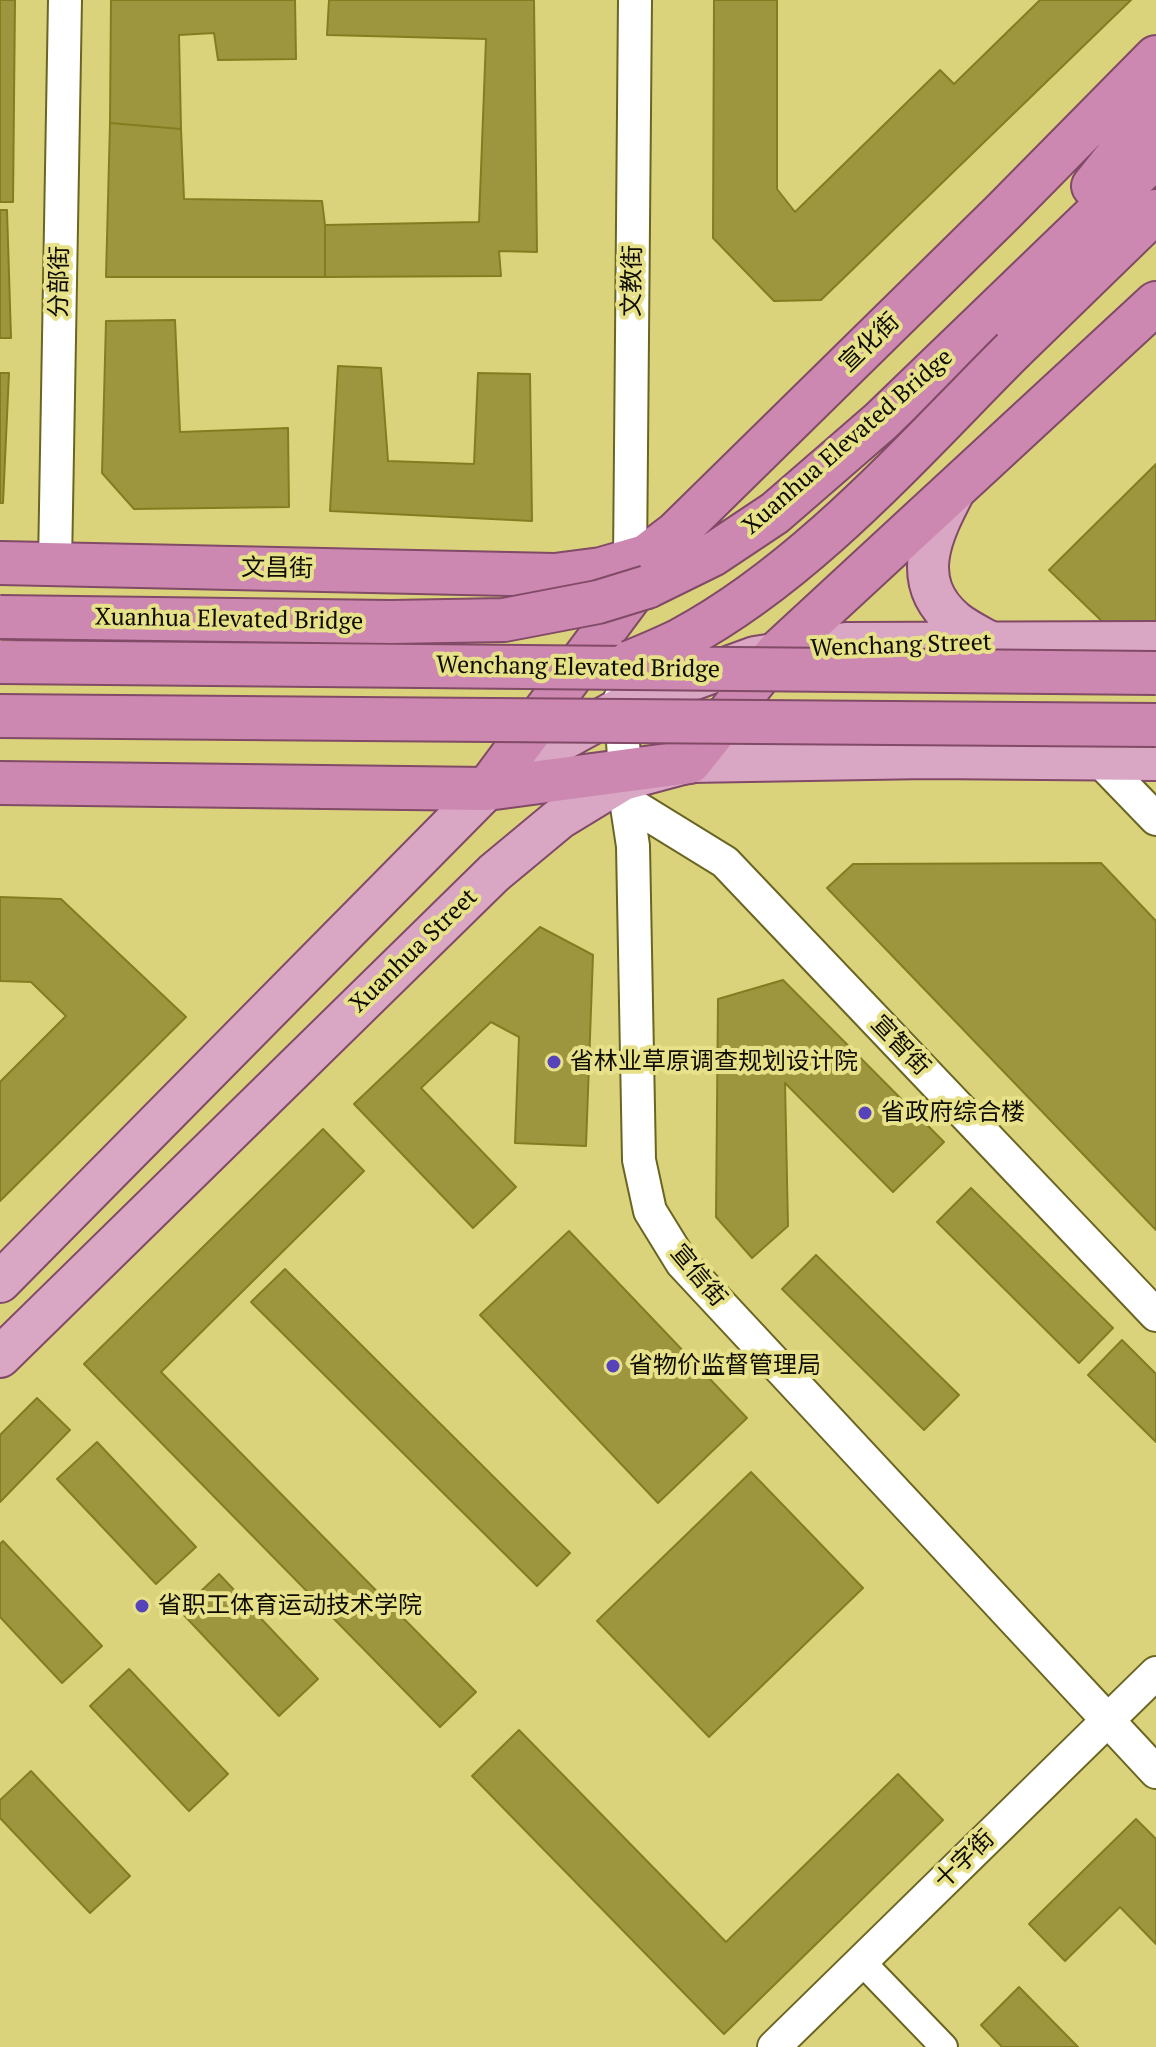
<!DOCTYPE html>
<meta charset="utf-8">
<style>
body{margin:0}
canvas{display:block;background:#dad37c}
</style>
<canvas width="1156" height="2047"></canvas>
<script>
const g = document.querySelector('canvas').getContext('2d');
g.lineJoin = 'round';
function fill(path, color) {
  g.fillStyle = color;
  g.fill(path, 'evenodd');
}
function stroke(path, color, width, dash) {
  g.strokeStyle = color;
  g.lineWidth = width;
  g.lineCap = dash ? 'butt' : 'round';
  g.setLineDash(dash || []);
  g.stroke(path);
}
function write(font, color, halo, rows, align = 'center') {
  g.font = font + ' "PT Serif","Noto Sans SC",serif';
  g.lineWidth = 8;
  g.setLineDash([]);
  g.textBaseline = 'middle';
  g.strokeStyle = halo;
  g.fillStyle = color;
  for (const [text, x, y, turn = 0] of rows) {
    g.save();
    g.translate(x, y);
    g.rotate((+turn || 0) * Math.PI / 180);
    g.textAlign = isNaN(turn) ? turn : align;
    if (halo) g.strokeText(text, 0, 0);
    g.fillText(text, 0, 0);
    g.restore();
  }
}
const building = new Path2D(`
 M0,0h15l-2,202h-13z
 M111,0h184l1,59 -78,1 -4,-27 -35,2 2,94 -71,-6z
 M329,0h205l3,252 -38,-1 2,25 -176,1v-52l154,-3 7,-183 -159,-4z
 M714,0h63v189l18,23 145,-142 14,14 86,-84h91l-310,300 -47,1 -61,-63z
 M110,123l71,6 3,70 138,2 3,24v52h-219z
 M0,210h7l4,128h-11z
 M175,320l5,112 108,-4 1,79 -155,2 -32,-36 4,-152z
 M338,366l43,2 7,93 86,3 4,-91 52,1 2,147 -202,-10z
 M0,373h9l-6,130h-3z
 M1156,464v164l-46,1 -61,-59z
 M1101,863l55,58v309l-329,-342 26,-24z
 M0,897l61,2 125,118 -186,184v-119l66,-66 -35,-34 -31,-1z
 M540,927l53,28 -7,191 -71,-3 4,-106 -28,-15 -70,66 95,99 -43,41 -119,-124z
 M783,980l161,162 -51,50 -108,-109 3,143 -36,32 -36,-41 2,-218z
 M323,1129l41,42 -203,201 315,320 -36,35 -356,-363z
 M971,1188l142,140 -34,35 -142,-141z
 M569,1231l178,187 -89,85 -178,-188z
 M816,1255l143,140 -35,35 -142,-141z
 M285,1269l285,284 -33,33 -286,-284z
 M1122,1340l34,34v68l-68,-67z
 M37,1398l33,32 -70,72v-67z
 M97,1442l99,105 -40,37 -99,-105z
 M751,1472l112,116 -154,149 -112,-116z
 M3,1541l99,105 -40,37 -62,-66v-73z
 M219,1574l99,105 -39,37 -99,-105z
 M129,1669l99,105 -39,37 -99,-105z
 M519,1730l207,212 172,-168 45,46 -219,214 -252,-258z
 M31,1771l99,105 -40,37 -90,-95v-18z
 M1136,1819l20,20v105l-36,-37 -55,54 -36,-37z
 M1019,1987l59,60h-76l-21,-22z`);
fill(building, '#9d963e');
stroke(building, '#847d20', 2);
const minor = new Path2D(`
 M862,1962l82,85`);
const tertiary = new Path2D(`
 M630,561l5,-561
 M55,564l10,-564
 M620,699l5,72 -2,9 10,66 6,314 11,51 32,52 474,509
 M1099,760l57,59
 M626,801l99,61 431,453
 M774,2047l382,-374`);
const primary = new Path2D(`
 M955,490c-23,44 -47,91 0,131 10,8 22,14 33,20
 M0,1282l487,-493 39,-29 106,-58 123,-45 91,-14 310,-1
 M0,1357l494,-484 65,-54 64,-39 67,-18 238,-4 228,2`);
const trunk = new Path2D(`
 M1093,186l63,-79
 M1013,350l143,-139
 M0,563l555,12 46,-6 45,-13 30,-23 327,-321 153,-155
 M647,587l65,-32 63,-42 106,-92 275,-265
 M0,716l360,3
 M0,783l487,6 203,-27 86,-108 380,-351
 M487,789l161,-217`);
stroke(minor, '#6b6522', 30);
stroke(tertiary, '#6b6522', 36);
stroke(primary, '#814a66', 44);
stroke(trunk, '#814a66', 46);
stroke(minor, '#fff', 26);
stroke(tertiary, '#fff', 32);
stroke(primary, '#d9a6c4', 40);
stroke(trunk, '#cc88b0', 42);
const trunkBridge = new Path2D(`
 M0,617l391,5 113,-2 94,-18 49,-15
 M0,662l1156,11
 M630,662c17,-7 34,-14 50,-22 126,-67 233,-190 333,-290
 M360,719l796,6`);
stroke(trunkBridge, '#814a66', 46, []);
stroke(trunkBridge, '#cc88b0', 42);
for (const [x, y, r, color] of [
 [554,1062,8,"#5643bb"],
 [865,1113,8,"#5643bb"],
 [613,1366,8,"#5643bb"],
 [142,1606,8,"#5643bb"]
]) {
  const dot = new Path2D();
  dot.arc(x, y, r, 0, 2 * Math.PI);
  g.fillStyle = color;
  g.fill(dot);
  stroke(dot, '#e7e189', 3);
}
write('24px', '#0f0c00', '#e7e189', [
 ["文教街",633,281,-89],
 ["分部街",60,282,-89],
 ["宣化街",870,343,-44],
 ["Xuanhua Elevated Bridge",848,442,-41],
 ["文昌街",277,569,1],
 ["Xuanhua Elevated Bridge",229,620,1],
 ["Wenchang Street",901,646,-2],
 ["Wenchang Elevated Bridge",578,668,1],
 ["Xuanhua Street",414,951,-44],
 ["宣智街",900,1046,46],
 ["宣信街",698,1276,50],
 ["十字街",965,1860,-44]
]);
write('24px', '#0f0c00', '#e7e189', [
 ["省林业草原调查规划设计院",570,1062],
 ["省政府综合楼",881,1113],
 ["省物价监督管理局",629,1366],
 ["省职工体育运动技术学院",158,1606]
], 'left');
</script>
